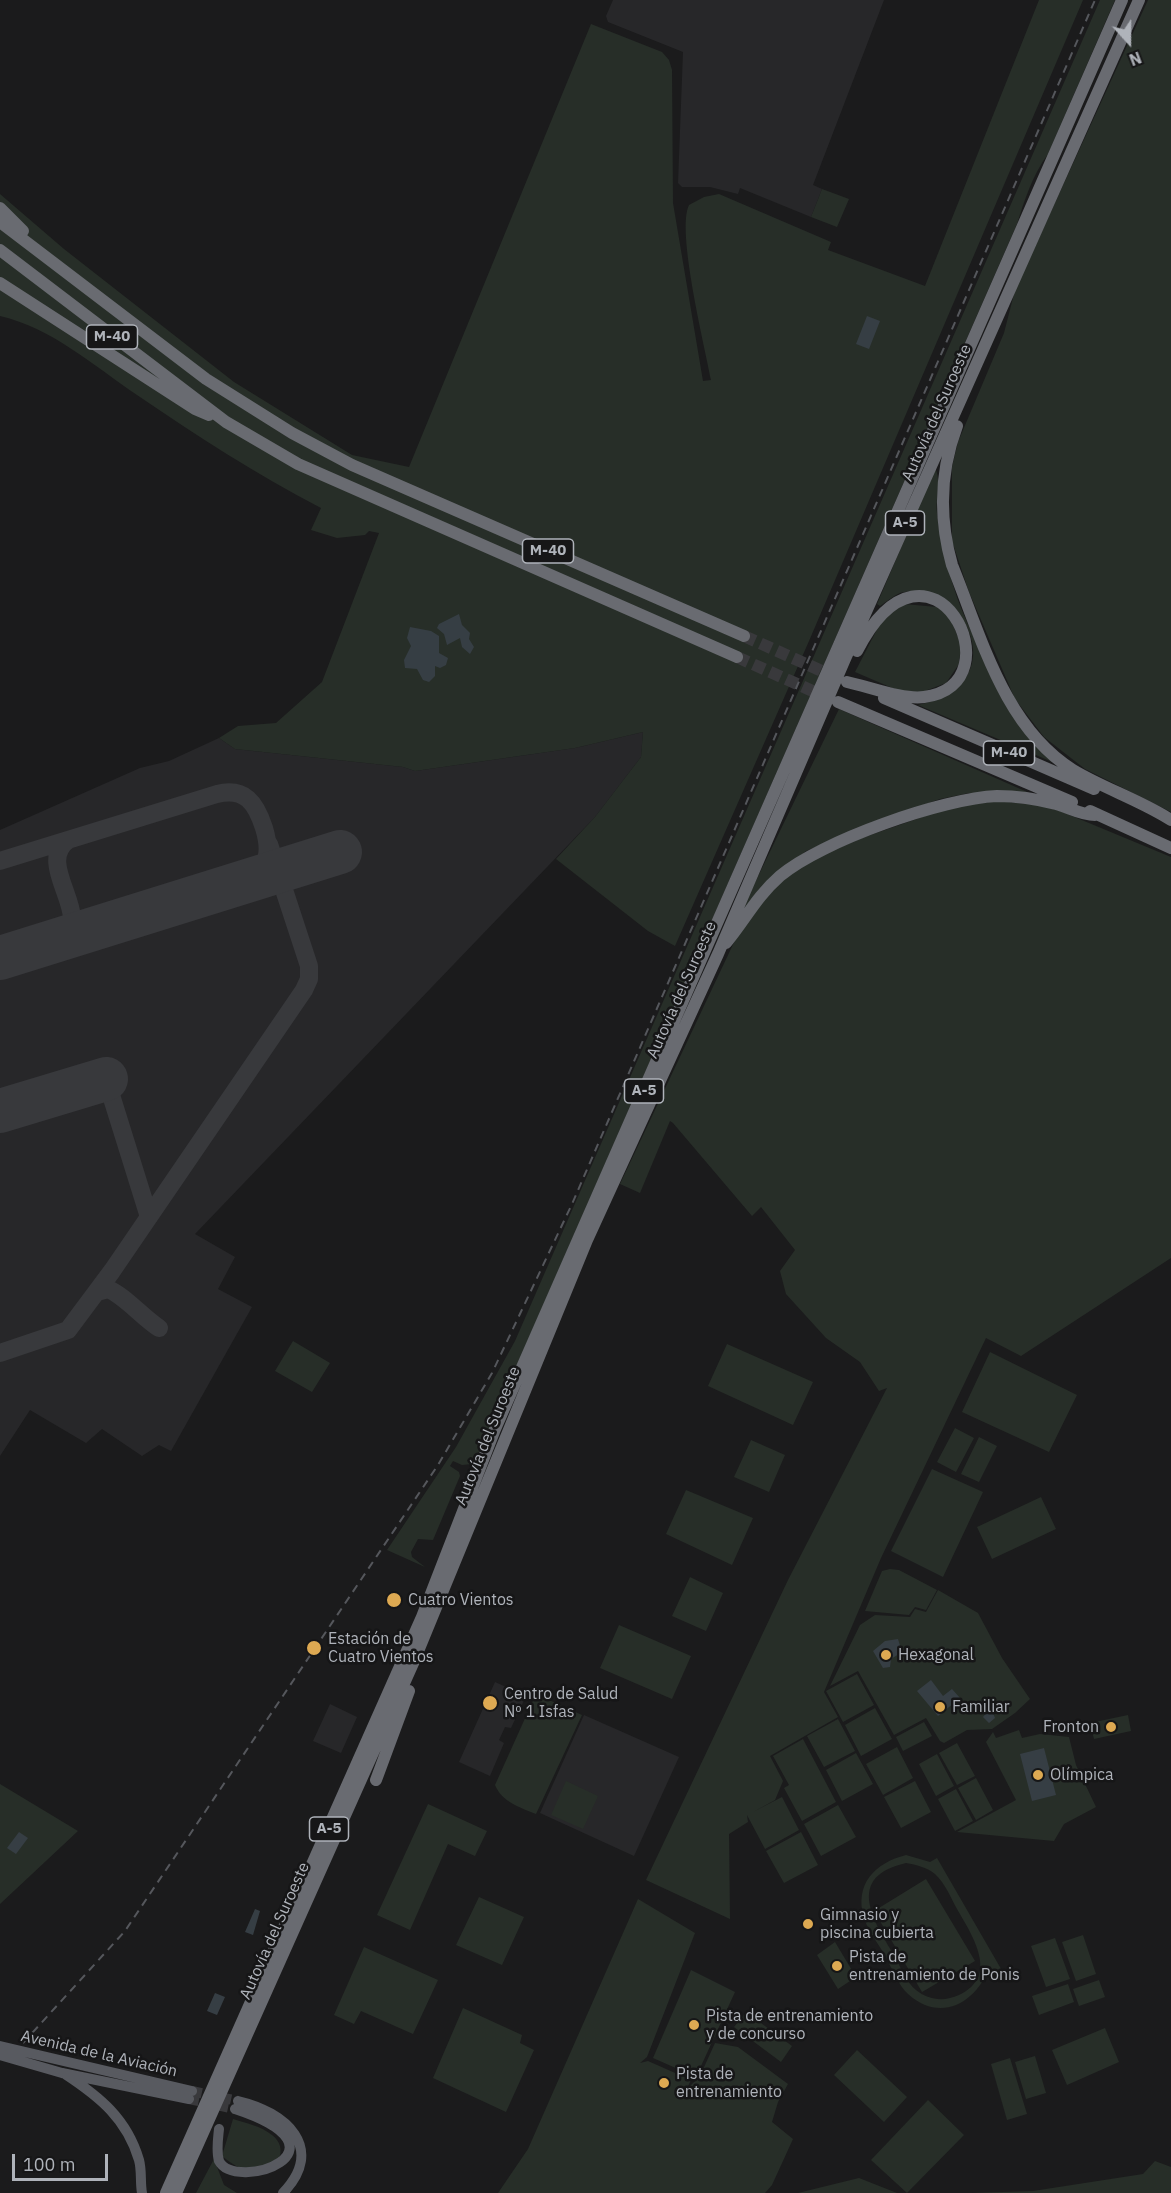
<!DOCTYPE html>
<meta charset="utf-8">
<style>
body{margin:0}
#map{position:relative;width:1171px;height:2193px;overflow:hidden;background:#1b1b1c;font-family:"IBM Plex Sans",sans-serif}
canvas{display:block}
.north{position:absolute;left:1099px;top:12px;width:60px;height:60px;-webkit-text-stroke:4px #161617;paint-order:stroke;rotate:159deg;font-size:16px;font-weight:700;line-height:24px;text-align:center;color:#afb3ba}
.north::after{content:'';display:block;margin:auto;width:21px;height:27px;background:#afb3ba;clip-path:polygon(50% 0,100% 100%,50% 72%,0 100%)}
.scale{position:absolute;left:12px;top:2154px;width:96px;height:27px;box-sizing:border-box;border:3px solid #afb3ba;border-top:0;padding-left:8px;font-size:18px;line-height:21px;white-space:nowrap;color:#afb3ba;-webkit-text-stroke:4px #161617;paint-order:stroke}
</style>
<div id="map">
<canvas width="1171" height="2193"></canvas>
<div class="north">N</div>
<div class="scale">100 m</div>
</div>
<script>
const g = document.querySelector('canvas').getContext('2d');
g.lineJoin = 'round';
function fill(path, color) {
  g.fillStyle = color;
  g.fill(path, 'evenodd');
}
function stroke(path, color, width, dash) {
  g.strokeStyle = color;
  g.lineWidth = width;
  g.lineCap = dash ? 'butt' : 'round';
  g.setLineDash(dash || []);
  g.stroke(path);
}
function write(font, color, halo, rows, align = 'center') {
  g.font = font + ' "IBM Plex Sans",sans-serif';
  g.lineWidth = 5;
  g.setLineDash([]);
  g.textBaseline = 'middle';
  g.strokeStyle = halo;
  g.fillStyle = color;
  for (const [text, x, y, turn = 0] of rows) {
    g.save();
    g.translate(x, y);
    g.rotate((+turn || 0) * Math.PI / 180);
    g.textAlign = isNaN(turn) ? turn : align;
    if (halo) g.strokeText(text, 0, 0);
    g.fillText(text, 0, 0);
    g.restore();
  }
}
fill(new Path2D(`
 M613,0h271l-71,185 9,4 -11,28 -71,-29 -2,6 -28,-7h-28l-4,-4 5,-131 -75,-30 -2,-6z
 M643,732l-2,25 -46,60 -400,417 40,23 -17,32 34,18 -81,144 -12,-6 -17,11 -40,-27 -16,14 -56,-33 -30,46v-626l140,-62 29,-7 50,-23 16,11 168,18 12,4 160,-23z
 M495,1682l31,14 -15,32 -6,-1 -6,13 5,3 -14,33 -31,-14z
 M330,1704l27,13 -16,36 -28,-12z
 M584,1715l95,42 -45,99 -94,-43z`), '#272729');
fill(new Path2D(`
 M1039,0h44l-274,641 -134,305 -27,-15 -92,-72 39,-42 46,-60 2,-25 -68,16 -160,23 -12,-4 -168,-18 -16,-11 19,-12 38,-3 46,-41 57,-149 -10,-2 -4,4 -28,3 -26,-8 10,-22c-64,-33 -125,-73 -184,-113 -43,-29 -85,-67 -137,-79v-122l64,55 170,133 118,73 57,12 182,-443 71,28 7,8 3,10 1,133 30,178 8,-1c-6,-33 -35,-149 -22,-175l15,-8 15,-3 112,48 -3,8 97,36z
 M1100,0h15l-67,154c-16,22 -23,45 -31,70l-540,1232 -5,8 -10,1 -9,-4 -3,5 9,6 1,4 -27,64 -15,-1 -7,13 1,5 13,10 -38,-17 69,-103 59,-106z
 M1148,0h23v812l-86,-43 -41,-32 -29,-38 -46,-107 -17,-51v-74l6,-25 46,-109 11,-43z
 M822,189l27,10 -12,28 -26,-10z
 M935,468c7,13 0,31 2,45 2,24 9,49 16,72 20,67 65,122 104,179l-139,-59c41,-9 68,-36 49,-78 -10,-22 -21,-30 -45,-34 -6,-2 -16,-2 -22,0 -7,3 -14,9 -20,13l-3,-2z
 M904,604l33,3 13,10 11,28 -2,19 -13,19 -29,11 -20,-4 -42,-18 30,-58z
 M839,709l195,86 -65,-2 -29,6 -68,24 -66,28 -50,42 -22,33z
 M997,801l42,4 21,6 111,46v401l-150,98 -35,-18 -105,220 -57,134 14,25 -68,39 13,25 -8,19 -22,12 29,-15 17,33 -34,19 -18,-34 1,7 -19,12 1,85 -84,-39 142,-300 99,-192 -8,3 -19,-29 -34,-24 -40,-44 -6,-23 15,-21 -34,-43 -9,9 -79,-93 -3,-2 -30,72 -20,-9 117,-248 35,-47 38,-29 52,-22 89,-31z
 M293,1341l37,22 -18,29 -37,-21z
 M727,1344l86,38 -20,43 -85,-39z
 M990,1352l87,43 -28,57 -87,-40z
 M955,1428l19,10 -18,34 -19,-10z
 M979,1437l18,9 -18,36 -18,-8z
 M751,1440l34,15 -16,37 -35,-15z
 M932,1469l51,23 -40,85 -52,-26z
 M686,1490l67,28 -21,47 -66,-31z
 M1041,1497l15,32 -64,30 -15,-32z
 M890,1569l9,1 38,20 -11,20 -11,-3 -6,8 -44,-4 17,-40z
 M690,1577l33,16 -17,38 -34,-15z
 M938,1590l40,23 24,45 28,41 -15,14 -23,16 -25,1 -23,13 -4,-2 -14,-23 -32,17 -36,-64 -28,15 30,-61 15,-10 35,2 5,-8 11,3z
 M619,1625l72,31 -19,43 -72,-31z
 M857,1674l17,31 -31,17 -17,-31z
 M536,1694l46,21 -46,99c-17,-7 -34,-12 -41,-29z
 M875,1708l17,31 -31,17 -16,-31z
 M1128,1715l3,16 -37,8 -4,-16z
 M838,1719l17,32 -31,16 -17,-31z
 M924,1722l8,14 -29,15 -7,-14z
 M1019,1730l3,8 18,-4 29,3 7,28 20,42 -32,17 -10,17 -97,-9 59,-32 -30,-58 7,-10 3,6z
 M803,1739l33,63 -34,19 -18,-33 5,-3 -16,-29z
 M957,1743l18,33 -18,9 -18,-32z
 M897,1747l16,31 -30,17 -17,-31z
 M856,1753l17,31 -31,17 -16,-31z
 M937,1754l17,32 -18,10 -17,-32z
 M976,1778l17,32 -17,10 -18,-32z
 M566,1781l32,15 -15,33 -32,-14z
 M915,1781l16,31 -30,16 -17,-31z
 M0,1784l78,47 -78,73z
 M956,1789l17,32 -18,10 -17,-32z
 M428,1804l59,27 -12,25 -27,-12 -38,86 -33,-15z
 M838,1805l18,32 -35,19 -17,-32z
 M801,1832l17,33 -34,18 -18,-32z
 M906,1855l24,7 7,-4 67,116 -7,4 -7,-12c-13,36 -49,58 -82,28 -10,-9 -17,-28 -24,-40 -6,-11 -16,-23 -20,-36 -10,-34 11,-55 42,-63zM906,1863c11,2 20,4 29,11 10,9 16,24 22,35 15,26 43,67 2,86 -15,7 -31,5 -43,-5 -10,-8 -16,-24 -22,-35 -21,-35 -49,-78 12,-92z
 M926,1879l49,82 -53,31 -48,-81z
 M479,1897l45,20 -22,48 -46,-20z
 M638,1899l57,34 -48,124 -7,6 8,-2 43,19 -5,10 14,-14 15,-33 23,4 50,37 -10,18 -6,20 21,17 -21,46 -7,8h-267l30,-44z
 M1083,1935l13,39 -20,7 -14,-39z
 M1055,1938l15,41 -24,8 -15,-41z
 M835,1942l21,35 -18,12 -21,-34z
 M364,1947l74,33 -25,54 -52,-23 -7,13 -20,-9z
 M691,1970l44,22 -39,85 -43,-19z
 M1099,1980l6,17 -26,9 -6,-17z
 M1068,1984l6,18 -35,13 -7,-19z
 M463,2008l59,27 -2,8 14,7 -28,62 -73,-34z
 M746,2012l46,34 -11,16 -47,-35z
 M1105,2028l14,34 -52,23 -15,-35z
 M857,2050l50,47 -23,25 -50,-47z
 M1035,2056l11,37 -20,6 -11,-37z
 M1010,2058l17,56 -20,6 -16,-56z
 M928,2100l36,35 -57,58 -36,-33z
 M233,2119c13,4 28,7 39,16 25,19 -8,58 -50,21z
 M214,2159l10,26 13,8h-41z
 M1155,2161l16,6v26h-199l61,-2 110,-17z
 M859,2178l38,15h-99l8,-2z`), '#272e28');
fill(new Path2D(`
 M867,316l13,5 -11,28 -13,-5z
 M459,614l3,11 8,8 -1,6 5,8 -4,7 -8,-7 -2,-9 -13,7 -3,-11 -7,-6 2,-4z
 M410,627l21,4 8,5v17l9,5 -2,7 -6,3 -5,-2v10l-6,6 -6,-2 -6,-11 -12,-1 -1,-8 7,-14 -4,-8z
 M898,1639l4,13 -11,7 -1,8 -7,1 -10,-17 12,-10z
 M931,1680l12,16 9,-7 8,9 -22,18 -21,-25z
 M989,1697l6,4 -4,7 4,10 -6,5 -6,-6 6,-7 -3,-10z
 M1044,1748l12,47 -24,6 -12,-47z
 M19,1832l9,6 -12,16 -9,-6z
 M255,1909l5,2 -7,24 -8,-3z
 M215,1993l10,4 -8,18 -10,-4z`), '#363e44');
stroke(new Path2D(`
 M0,861l217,-67c28,-7 39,9 47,34 7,23 5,39 -16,53
 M55,941l9,-6 8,-17c-1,-25 -30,-60 -4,-78
 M106,1079l43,138
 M97,1292l11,-3c17,7 34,28 51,39
 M0,1353l68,-23 44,-59 192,-281 5,-11v-13l-40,-122`), '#38393c', 18);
stroke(new Path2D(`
 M0,958l340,-106
 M0,1111l106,-32`), '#38393c', 44);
stroke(new Path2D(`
 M192,2091l46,10
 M189,2099l46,10`), '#39393c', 10, [10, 5]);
stroke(new Path2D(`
 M744,636l91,41
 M737,657l89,40`), '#39393c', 12, [12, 6]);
stroke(new Path2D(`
 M0,2046l192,45
 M0,2055l62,18 127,26
 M65,2074c35,23 62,45 74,86 3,11 1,22 3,33
 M238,2101c48,11 88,47 45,92
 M219,2129c-1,10 -3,22 0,32 17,32 140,-11 16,-52`), '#585a60', 10);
stroke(new Path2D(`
 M0,208l23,23
 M0,222l206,157 86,54 60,32 392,171
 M0,250l226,172 72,42 439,193
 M0,283l195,126 14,6
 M957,426c-17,45 -18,93 -5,139 29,71 52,162 121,205 32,19 67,30 98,50
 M847,682c23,5 56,18 77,15 97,-12 6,-188 -67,-46
 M884,698l210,91
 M838,702l234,100
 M1090,811l81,37
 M726,943c19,-23 31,-47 54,-67 41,-35 164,-78 217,-80 20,0 40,3 59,8 14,4 25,11 39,11
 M376,1780l33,-89
 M166,2193l256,-576 73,-188 627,-1429
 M176,2193l238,-532 173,-421 131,-286 127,-295 294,-659`), '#696b71', 12);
stroke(new Path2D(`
 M23,2043l102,-112 313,-466 54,-92 80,-169 523,-1204`), '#55575c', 2, [8, 6]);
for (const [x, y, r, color] of [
 [394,1600,8,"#dda952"],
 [314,1648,8,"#dda952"],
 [886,1655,6,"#dda952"],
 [490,1703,8,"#dda952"],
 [940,1707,6,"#dda952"],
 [1111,1727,6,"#dda952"],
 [1038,1775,6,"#dda952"],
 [808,1924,6,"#dda952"],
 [837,1966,6,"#dda952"],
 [694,2025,6,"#dda952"],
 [664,2083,6,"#dda952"]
]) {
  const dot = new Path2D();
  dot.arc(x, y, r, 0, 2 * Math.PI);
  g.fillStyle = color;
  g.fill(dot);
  stroke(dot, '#161617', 2);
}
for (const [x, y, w] of [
 [112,337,51],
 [905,523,39],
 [548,551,51],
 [1009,753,51],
 [644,1091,39],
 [329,1829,39]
]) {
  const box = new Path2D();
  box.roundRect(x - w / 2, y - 12, w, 24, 4.5);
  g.fillStyle = '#161617';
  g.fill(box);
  stroke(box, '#afb3ba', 1.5);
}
write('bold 15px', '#afb3ba', null, [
 ["M-40",112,337],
 ["A-5",905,523],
 ["M-40",548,551],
 ["M-40",1009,753],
 ["A-5",644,1091],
 ["A-5",329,1829]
]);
write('16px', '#afb3ba', '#161617', [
 ["Autovía del Suroeste",937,413,-66],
 ["Autovía del Suroeste",682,990,-66],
 ["Autovía del Suroeste",488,1436,-68],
 ["Autovía del Suroeste",275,1931,-66],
 ["Avenida de la Aviación",99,2054,13]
]);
write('16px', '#afb3ba', '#161617', [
 ["Cuatro Vientos",408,1600],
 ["Estación de",328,1639],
 ["Cuatro Vientos",328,1657],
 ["Hexagonal",898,1655],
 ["Centro de Salud",504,1694],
 ["Nº 1 Isfas",504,1712],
 ["Familiar",952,1707],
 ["Fronton",1099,1727,"right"],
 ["Olímpica",1050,1775],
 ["Gimnasio y",820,1915],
 ["piscina cubierta",820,1933],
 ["Pista de",849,1957],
 ["entrenamiento de Ponis",849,1975],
 ["Pista de entrenamiento",706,2016],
 ["y de concurso",706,2034],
 ["Pista de",676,2074],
 ["entrenamiento",676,2092]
], 'left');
</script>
